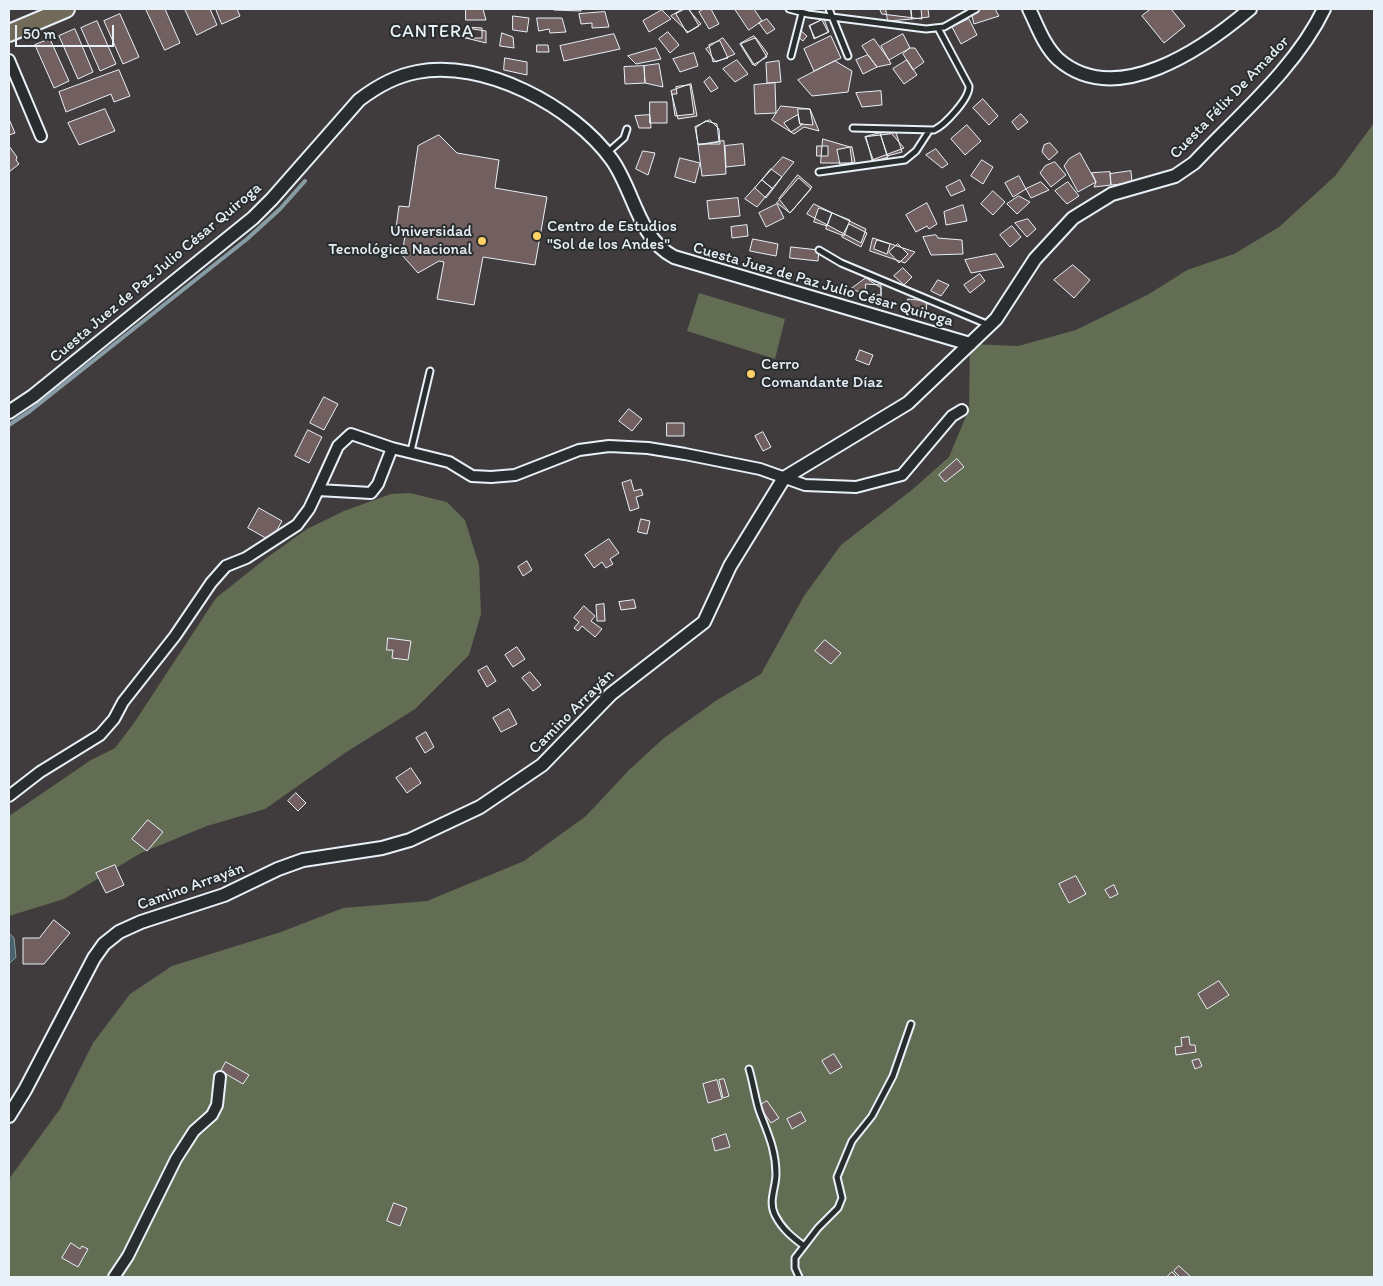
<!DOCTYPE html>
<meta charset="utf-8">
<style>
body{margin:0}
#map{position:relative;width:1383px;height:1286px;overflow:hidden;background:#403c3d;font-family:Itim,sans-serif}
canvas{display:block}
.frame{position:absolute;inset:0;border:10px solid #e8f1f8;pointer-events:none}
.scale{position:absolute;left:15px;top:25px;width:99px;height:22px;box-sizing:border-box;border:2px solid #e8f1f8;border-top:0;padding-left:6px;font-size:15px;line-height:18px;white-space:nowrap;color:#e8f1f8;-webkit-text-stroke:4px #2a2d2e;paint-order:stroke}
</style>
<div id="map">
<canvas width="1383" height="1286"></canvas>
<div class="frame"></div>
<div class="scale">50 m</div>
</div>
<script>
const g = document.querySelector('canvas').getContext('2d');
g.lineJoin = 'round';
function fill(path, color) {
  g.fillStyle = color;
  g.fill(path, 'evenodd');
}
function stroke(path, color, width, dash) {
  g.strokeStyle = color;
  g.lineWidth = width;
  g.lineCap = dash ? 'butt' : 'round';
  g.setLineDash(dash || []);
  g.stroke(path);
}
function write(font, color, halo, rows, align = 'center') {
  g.font = font + ' Itim,sans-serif';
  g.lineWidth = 4;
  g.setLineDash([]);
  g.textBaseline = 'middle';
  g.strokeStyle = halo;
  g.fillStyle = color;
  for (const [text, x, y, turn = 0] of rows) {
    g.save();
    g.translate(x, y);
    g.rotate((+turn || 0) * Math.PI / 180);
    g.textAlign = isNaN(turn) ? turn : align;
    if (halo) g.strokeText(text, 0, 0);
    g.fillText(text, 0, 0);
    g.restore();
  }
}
fill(new Path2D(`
 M1374,123v1154h-1365v-98l51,-70 33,-66 37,-49 42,-28 109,-34 62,-24 84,-7 97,-40 62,-45 43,-46 35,-32 53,-38 44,-26 43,-78 37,-51 72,-56 36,-32 20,-48 1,-65 48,2 58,-16 73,-36 38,-24 47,-16 45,-27 56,-51z
 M699,293l86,26 -10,40 -88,-28z
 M410,493l37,9 18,18 14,45 2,49 -12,41 -54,54 -70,44 -80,56 -58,17 -66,27 -77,46 -55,17v-100l82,-56 24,-12 19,-25 82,-125 49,-39 42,-30 37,-18 47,-17z`), '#626d53');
const water = new Path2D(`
 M9,933l5,5 2,19 -7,7z`);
fill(water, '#48636d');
stroke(water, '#889ca5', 1);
stroke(new Path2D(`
 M9,425l21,-14 217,-172 33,-30 25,-28`), '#889ca5', 4);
const building = new Path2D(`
 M146,9h19l15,34 -15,7z
 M185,9h25l7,16 -20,10z
 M216,9h21l3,7 -18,8z
 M466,9h17l3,11h-20z
 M554,9h27v2l-27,-1z
 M683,9h5l13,15 -13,8 -17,-16z
 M685,9h4l10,17 -12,7 -11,-19z
 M704,9h7l8,15 -10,5 -10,-17z
 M735,9h19l8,12 -13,9z
 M880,9h41l1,10 -40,-5z
 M886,9h25l1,10 -24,2z
 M911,9h17l1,8 -17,2z
 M981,9h14l4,7 -25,8 -3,-12z
 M1151,9h20l14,17 -21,17 -22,-27z
 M662,10l9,9 -22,13 -6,-11z
 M605,12l4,15 -17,1v-5l-11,1 -2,-10z
 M120,14l19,43 -16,7 -19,-43z
 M513,16l16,2 -2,14 -14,-2z
 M537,18h25l4,14 -16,1 -1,-4 -10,2z
 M767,19l8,10 -8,5 -8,-11z
 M824,19l5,13 -14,6 -6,-12z
 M969,19l8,16 -16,9 -9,-17z
 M822,20l6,12 -14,7 -4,-13z
 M97,21l19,43 -16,7 -19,-43z
 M465,27l17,1v10h-17z
 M466,28l20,3v12l-20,-5z
 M75,29l18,43 -15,7 -19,-43z
 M800,30l7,6 -4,5 -7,-6z
 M668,32l11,13 -9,8 -11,-14z
 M502,33l11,4 1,11 -14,-2z
 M614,34l6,15 -56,12 -4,-15z
 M903,34l7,14 -21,12 -8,-14z
 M754,36l13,21 -14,8 -13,-21z
 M831,36l10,22 -27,13 -10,-22z
 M723,38l12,16 -19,8 -10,-13z
 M756,38l12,16 -13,12 -14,-22z
 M50,39l19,42 -15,7 -19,-43z
 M874,39l15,21 2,4 -14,3 -9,-12 -6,-9z
 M720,41l8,17 -15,4 -4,-17z
 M537,45h11l1,7h-12z
 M656,48l5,11 -25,5 -8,-8z
 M910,48h5l9,14 -11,8 -10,-16z
 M694,53l4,13 -18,6 -7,-13z
 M868,55l9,12 -14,7 -7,-14z
 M505,58l22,4v13l-23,-5z
 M737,60l11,14 -13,8 -12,-13z
 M907,60l10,15 -13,9 -11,-15z
 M779,61l2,21 -14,1 -1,-20z
 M835,61l17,10 -4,21 -36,4 -14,-16z
 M659,64l4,23 -18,-4 -1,-17z
 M644,66l1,17 -20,1 -1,-17z
 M119,70l11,26 -16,6 -3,-8 -45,18 -7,-20z
 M710,77l8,11 -7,4 -7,-10z
 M775,83l1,30 -21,1 -1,-29z
 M691,84l6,32 -19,3 -7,-28z
 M690,85l4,29 -19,2 -3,-22h5l-1,-7z
 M881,91l1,14 -20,2 -6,-14z
 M983,99l15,17 -9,9 -16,-17z
 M650,102h17v21h-17z
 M781,106l29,3 9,22 -15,-4 -10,7 -22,-14z
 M105,109l10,22 -36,14 -11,-22z
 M798,109h12l3,16 -13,-1z
 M1021,114l7,8 -10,8 -6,-8z
 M650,115l1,13h-12l-4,-12z
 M798,115l2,9h3l-12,8 -7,-9z
 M9,119l6,14 -6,2z
 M710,120l9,9 1,15h-22l-3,-17z
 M706,121l11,3 2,18 -21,3 -2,-17z
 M967,125l14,16 -16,14 -14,-16z
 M895,129l7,23 -15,4 -7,-23z
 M880,133l8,24 -14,5 -9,-25z
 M892,134l12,14 -32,12 -6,-23z
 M439,135l18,18 42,7 -4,28 52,9 -12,68 -52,-8 -9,48 -37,-6 7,-37 -5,-1 -21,12 -16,-18 4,-26 -10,-1 3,-22 10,1 9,-61z
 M823,139l27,8 2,16h-31z
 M724,141l2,33 -24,2 -4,-31z
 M1050,143l8,9 -9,8 -7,-8 2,-7z
 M743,144l2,21 -19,2 -1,-21z
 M9,146l8,11 -1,3 3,4 -10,8z
 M817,146h11v10h-11z
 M852,147l3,15 -15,3 -3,-15z
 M936,149l12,15 -6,4 -16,-13z
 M643,151l12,2 -7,22 -12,-6z
 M1080,153l16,29 -18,10 -14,-26 5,-7z
 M783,157l11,5 -37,45 -12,-8z
 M680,158l20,5 -5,20 -20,-6z
 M982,160l11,7 -10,17 -12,-8z
 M1055,162l11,13 -15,12 -11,-14 5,-7z
 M771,169l11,8 -9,12 -11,-9z
 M1131,171l1,12 -21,2 -1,-11z
 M1110,172l1,13 -17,2 2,-5 -4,-9z
 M798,175l14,12 -22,26 -11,-14z
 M1019,176l7,13 -13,8 -8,-14z
 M799,178l12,11 -21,24 -13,-10z
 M762,180l11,9 -7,9 -11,-10z
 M960,180l5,10 -14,6 -5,-9z
 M1041,182l8,8 -18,8 -5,-9z
 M1068,182l11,14 -12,8 -12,-13z
 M993,191l12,11 -12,13 -12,-11z
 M1019,196l11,6 -13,12 -10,-10z
 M738,198l2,18 -31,3 -2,-18z
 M927,203l10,21 -8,5 -2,-3 -11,6 -10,-17z
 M777,204l7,14 -18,9 -7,-14z
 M814,204l52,25 -5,14 -54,-29z
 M963,205l4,16 -21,4 -2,-13z
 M819,208l13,5 -5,13 -13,-4z
 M832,213l18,7 -6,16 -18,-7z
 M1028,219l8,10 -9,8 -12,-14z
 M849,224l18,9 -6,14 -19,-10z
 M747,225l1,11 -16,2 -1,-11z
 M1012,226l9,11 -11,10 -10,-12z
 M936,235l2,3 24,2 1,14 -32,1 -8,-18z
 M873,238l42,14 -10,11 -35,-12z
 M753,239l25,5 -2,12 -26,-5z
 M877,240l13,4 -3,10 -13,-5z
 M898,244l10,10 -9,9 -10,-11z
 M791,247l28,3 -1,11 -28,-3z
 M996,254l8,13 -33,6 -6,-13z
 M1073,265l17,15 -16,18 -20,-18z
 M903,268l9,9 -8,8 -10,-9z
 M980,274l5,7 -15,12 -6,-8z
 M866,278l15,10v11l-30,-10z
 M938,280l11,5 -8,11 -10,-5z
 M866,284l15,1v10l-15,-1z
 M908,299l19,2 -1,12 -17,-4z
 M860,350l13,5 -4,10 -13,-5z
 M324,397l14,7 -14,26 -14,-7z
 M629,409l13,10 -10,12 -13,-10z
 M667,423h17v13h-17z
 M308,430l14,7 -13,26 -14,-7z
 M763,432l8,15 -8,4 -8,-15z
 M957,459l7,8 -19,15 -6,-7z
 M631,480l3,11 7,-2 2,6 -7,2 3,11 -9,3 -8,-28z
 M259,508l23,13 -11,20 -23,-13z
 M641,519l9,2 -3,13 -9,-2z
 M609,539l10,14 -9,6 3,5 -7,4 -4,-6 -8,6 -9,-13z
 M527,561l5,9 -9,6 -5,-9z
 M634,600l2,8 -15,2 -2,-8z
 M604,604l1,17h-8l-1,-16z
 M584,606l11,10 -4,5 11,8 -7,8 -13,-11 -4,5 -4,-3 5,-6 -5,-4z
 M388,638l23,3 -3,19 -16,-2 1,-8h-6z
 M825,640l16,13 -10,11 -16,-13z
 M517,647l8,12 -12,8 -8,-12z
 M487,666l9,15 -9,6 -9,-16z
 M530,672l11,13 -8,6 -11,-13z
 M509,709l8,15 -16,8 -8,-14z
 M426,732l8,15 -9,6 -9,-15z
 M411,768l10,15 -14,10 -11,-15z
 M296,793l10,10 -8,8 -10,-10z
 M148,820l15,12 -16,19 -15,-12z
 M115,865l9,20 -18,8 -10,-20z
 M1076,876l10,18 -17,9 -10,-19z
 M1114,885l4,9 -8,4 -5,-8z
 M54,920l16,13 -26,31h-21v-26h16z
 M1219,981l10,14 -22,14 -9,-15z
 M1189,1037l1,8h5l1,7 -20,3 -1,-8 7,-1 -1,-8z
 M834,1054l8,13 -12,7 -8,-13z
 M1199,1059l3,7 -7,3 -3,-8z
 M226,1062l23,13 -6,9 -22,-13z
 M724,1079l5,17 -6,2 -4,-18z
 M717,1080l5,19 -14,4 -5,-19z
 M767,1101l12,17 -8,5 -12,-17z
 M801,1112l5,9 -14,8 -5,-10z
 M726,1134l4,13 -15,4 -3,-12z
 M394,1203l13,5 -7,18 -13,-5z
 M71,1243l9,6 2,-3 6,3 -10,18 -16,-9z
 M1179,1266l12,11h-11l-6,-6z
 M1172,1272l5,5h-10z`);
fill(building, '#725f5f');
stroke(building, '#e8f1f8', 1);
const service = new Path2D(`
 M789,9l19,5 118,15 18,-2 32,-18
 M829,9l19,47
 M791,56l11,-43
 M853,128l81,2c11,-5 36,-32 35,-44l-31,-58
 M607,153l17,-15 3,-9
 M819,172l86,-12 11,-9 13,-20
 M819,250l22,13 148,62
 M411,451l19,-80
 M749,1069c4,13 6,28 10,41 8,22 17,39 17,64 0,14 -8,27 -1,41 7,14 17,22 29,31
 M799,1277l-4,-9v-10l23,-30 20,-20 4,-10 -5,-21 15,-36 20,-25 21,-40 18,-52`);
const minor = new Path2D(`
 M9,60l32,76
 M392,448l-14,36 -7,9 -53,-3 20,-44 13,-12 41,14 57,14 23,14 19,1 24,-2 64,-25 30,-4 39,2 37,6 75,15 45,16 51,2 46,-12 50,-59 10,-6
 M9,796l31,-24 60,-37 14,-16 9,-17 52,-66 36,-53 15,-17 20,-8 51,-33 12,-16 9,-19
 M114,1277l14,-21 48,-97 18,-28 18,-16 5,-10 3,-28`);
const tertiary = new Path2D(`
 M1029,9c8,16 15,37 29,50 58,51 146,-11 192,-50
 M9,412l24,-16 220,-178 19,-19 87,-99c17,-13 36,-24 58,-28 67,-13 156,34 195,88 22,31 26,78 62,97l296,87
 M9,1116l16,-26 69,-132 10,-14 15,-12 22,-10 83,-27 54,-26 25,-9 79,-12 28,-8 70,-33 62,-42 69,-71 93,-72 26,-56 54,-88 124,-75 88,-84 39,-60 38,-41 39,-24 63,-18 19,-13c45,-48 101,-94 130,-154`);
const primary = new Path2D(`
 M9,33l57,-24`);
stroke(service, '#e8f1f8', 9);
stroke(minor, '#e8f1f8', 14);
stroke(tertiary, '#e8f1f8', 16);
stroke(primary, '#e8f1f8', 20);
stroke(service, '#2a2d2e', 5);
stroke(minor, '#2a2d2e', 10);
stroke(tertiary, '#2a2d2e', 12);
stroke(primary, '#726b5a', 16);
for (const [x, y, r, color] of [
 [537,236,5,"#ffd166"],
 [482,241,5,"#ffd166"],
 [751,374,5,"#ffd166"]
]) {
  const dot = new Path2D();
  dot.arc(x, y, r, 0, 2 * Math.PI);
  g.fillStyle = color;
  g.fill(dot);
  stroke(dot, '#2a2d2e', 2);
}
write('16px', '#e8f1f8', '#2a2d2e', [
 ["Cuesta Félix De Amador",1230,98,-46],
 ["Cuesta Juez de Paz Julio César Quiroga",156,273,-40],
 ["Cuesta Juez de Paz Julio César Quiroga",823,285,16],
 ["Camino Arrayán",572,712,-45],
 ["Camino Arrayán",191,887,-20]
]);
write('16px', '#e8f1f8', '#2a2d2e', [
 ["Centro de Estudios",547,227],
 ["\"Sol de los Andes\"",547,245],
 ["Universidad",472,232,"right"],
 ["Tecnológica Nacional",472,250,"right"],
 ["Cerro",761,365],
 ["Comandante Díaz",761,383]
], 'left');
g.letterSpacing = '1px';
write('18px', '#e8f1f8', '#2a2d2e', [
 ["CANTERA",432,32]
]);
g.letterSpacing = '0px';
</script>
